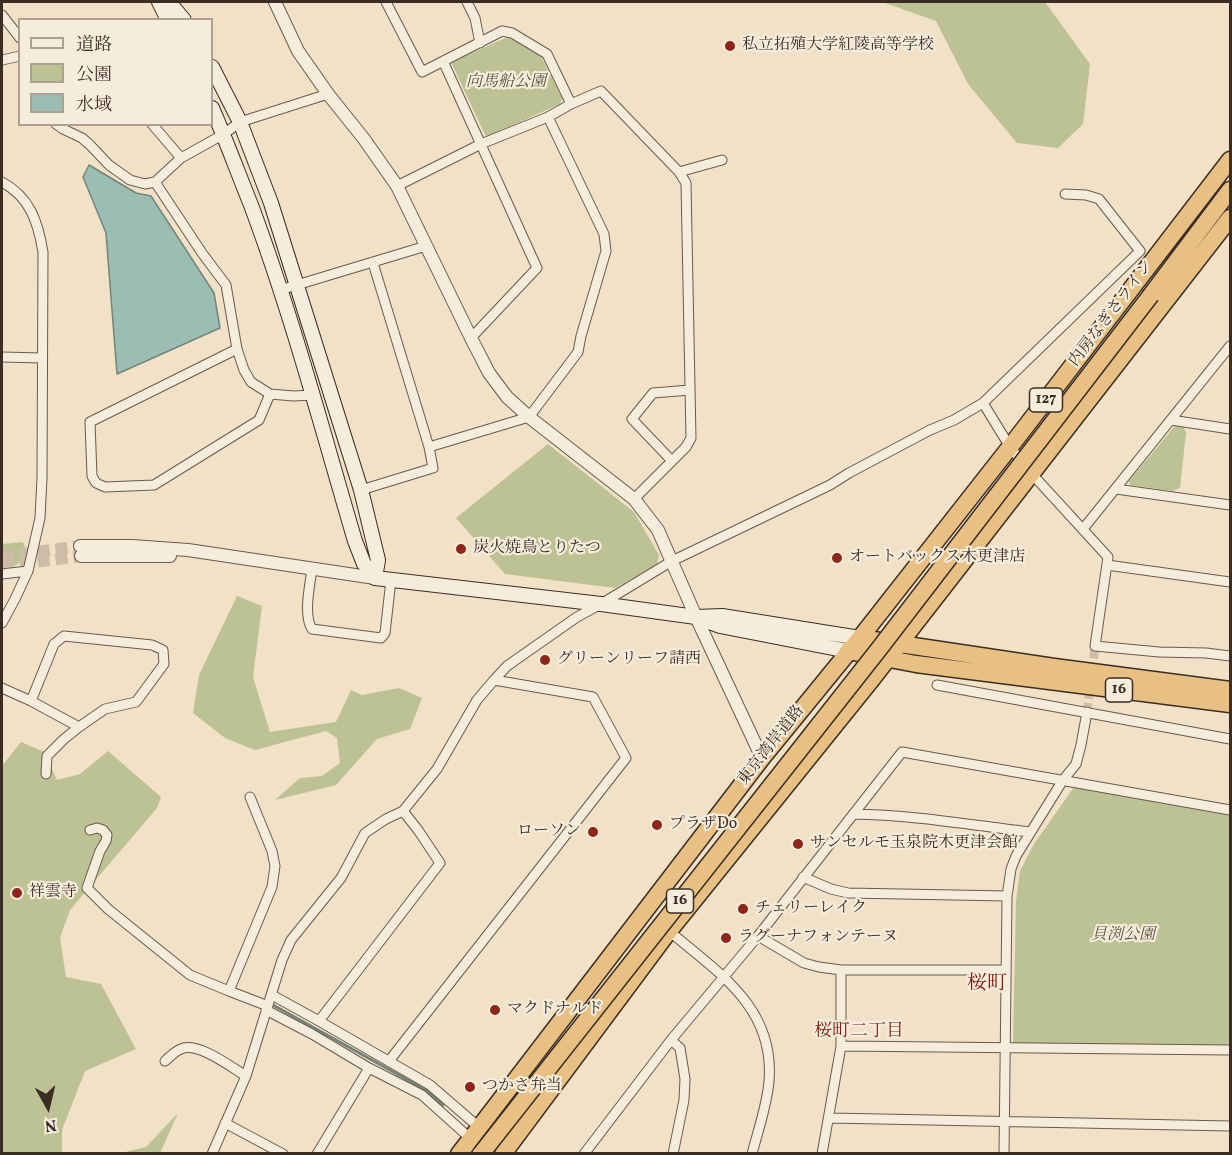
<!DOCTYPE html>
<meta charset="utf-8">
<style>
body{margin:0}
#map{position:relative;width:1232px;height:1155px;overflow:hidden;background:#f1e1c7;font-family:Vollkorn,"Noto Serif JP",serif}
canvas{display:block}
.frame{position:absolute;inset:0;border:3px solid #3b2d24;pointer-events:none}
.legend{position:absolute;left:18px;top:18px;width:195px;height:108px;box-sizing:border-box;background:#f6ecdb;border:2px solid #aba092;margin:0;padding:8px 10px;list-style:none;font-size:18px;color:#3b2d24}
.legend li{display:flex;align-items:center;gap:12px;height:30px}
.legend b{width:30px;border:2px solid #aba092}
.north{position:absolute;left:18px;top:1077px;width:60px;height:60px;-webkit-text-stroke:4px #f6ecdb;paint-order:stroke;rotate:172deg;font-size:16px;font-weight:700;line-height:24px;text-align:center;color:#3b2d24}
.north::after{content:'';display:block;margin:auto;width:21px;height:27px;background:#3b2d24;clip-path:polygon(50% 0,100% 100%,50% 72%,0 100%)}
</style>
<div id="map">
<canvas width="1232" height="1155"></canvas>
<div class="frame"></div>
<ul class="legend">
<li><b style="height:8px;background:#f6ecdb"></b>道路</li>
<li><b style="height:16px;background:#bcc294"></b>公園</li>
<li><b style="height:16px;background:#9bbeb4"></b>水域</li>
</ul>
<div class="north">N</div>
</div>
<script>
const g = document.querySelector('canvas').getContext('2d');
g.lineJoin = 'round';
function fill(path, color) {
  g.fillStyle = color;
  g.fill(path, 'evenodd');
}
function stroke(path, color, width, dash) {
  g.strokeStyle = color;
  g.lineWidth = width;
  g.lineCap = dash ? 'butt' : 'round';
  g.setLineDash(dash || []);
  g.stroke(path);
}
function write(font, color, halo, rows, align = 'center') {
  g.font = font + ' Vollkorn,"Noto Serif JP",serif';
  g.lineWidth = 4.5;
  g.setLineDash([]);
  g.textBaseline = 'middle';
  g.strokeStyle = halo;
  g.fillStyle = color;
  for (const [text, x, y, turn = 0] of rows) {
    g.save();
    g.translate(x, y);
    g.rotate((+turn || 0) * Math.PI / 180);
    g.textAlign = isNaN(turn) ? turn : align;
    if (halo) g.strokeText(text, 0, 0);
    g.fillText(text, 0, 0);
    g.restore();
  }
}
fill(new Path2D(`
 M882,2h163l45,62 -7,60 -25,24 -41,-5 -49,-59 -32,-63z
 M508,37l33,19 21,42 -2,6 -74,33 -35,-75z
 M1175,426l9,1 2,6 -6,55 -7,3 -43,-6 -1,-4z
 M548,444l86,68 25,43 -2,9 -42,24 -110,-14 -49,-56z
 M23,542l2,5 -4,14 -5,4 -14,2v-23z
 M237,596l25,10 -9,71 17,55 66,-10 15,-32 11,5 37,-7 23,10 -12,31 -33,10 -41,46 -61,15 25,-22 22,-2 18,-13 -3,-25 -11,-7 -71,19 -30,-12 -32,-25 6,-38z
 M21,742l23,10 13,28 23,-6 28,-23 53,46 -4,11 -87,102 -10,28 6,39 35,7 35,65 -51,22 -23,59v23l-60,1v-388z
 M1074,787l156,28v232l-217,-4 3,-142 4,-30 14,-27z
 M178,1113l-18,40h-39l25,-6z`), '#bcc294');
const water = new Path2D(`
 M89,165l47,28 15,3 63,97 6,35 -103,46 -11,-141 -23,-56z`);
fill(water, '#9bbeb4');
stroke(water, '#75847a', 1.5);
stroke(new Path2D(`
 M273,1005l151,84 19,16`), '#75847a', 3);
stroke(new Path2D(`
 M1087,712l8,-66`), '#cdbda6', 9, [9, 4.5]);
stroke(new Path2D(`
 M2,557l78,-11
 M2,566l79,-10`), '#cdbda6', 12, [12, 6]);
const minor = new Path2D(`
 M386,2l36,70 80,-41 10,2 35,21 24,50
 M467,2l8,16 5,25
 M2,15l18,23
 M2,60l18,-4
 M443,61l94,207 -66,70
 M56,124l7,5 19,9 8,7 19,20 21,15 15,4 10,-2 26,-24 43,-24 16,-12 88,-28
 M152,124l29,34
 M679,172l43,-12
 M2,182c28,15 36,40 41,70l-1,226 -2,40 -12,53 -13,28 -13,24
 M155,182l47,71 24,32 11,64 7,21 7,12 19,12 24,2 19,-1
 M397,186l84,-42 67,-27 23,-13 30,-13 78,81 7,11 5,255 -5,9 -52,52
 M280,290l146,-44
 M237,349l-147,73 2,54 4,7 9,4 49,-2 105,-65 11,-26
 M2,357l40,1
 M983,403l27,44 22,27 76,83 -13,89 64,6 47,1 24,3
 M1171,420l59,9
 M429,447l100,-30 49,-65 3,-16 25,-85 -2,-17 -56,-117
 M672,461l-40,-42 21,-26 37,-3
 M1116,489l114,16
 M361,490l72,-22 -4,-21 -56,-184
 M1083,529l147,-183
 M1107,565l123,17
 M312,569c-2,16 -9,46 0,60l69,9 4,-5 6,-53
 M2,574l26,-3
 M937,685l293,54
 M2,688l29,13 48,26 26,-18 31,-7 28,-38 -1,-14 -11,-5 -88,-9 -10,8 -23,57
 M46,774l1,-18 17,-17 15,-12
 M250,797l22,54 3,15 -3,21 -43,104 39,15
 M853,814c60,1 118,11 177,18
 M90,830l7,-2 6,2 4,5 -1,6 -6,10 -13,37 21,21 82,66 39,16
 M803,877l28,12 17,4 159,3
 M669,931c50,42 106,77 100,150 -2,25 -11,49 -17,73
 M758,936l46,27 15,4 22,3h165
 M272,995l47,26 111,64 51,44
 M266,1010l46,24 57,34 53,27 50,45
 M319,1021l121,-158 -22,-33 -15,-19
 M671,1040l9,8 5,31 -1,21 -11,54
 M841,1046l389,4
 M165,1061c5,-4 10,-10 16,-12 16,-8 50,18 65,27
 M389,1061l237,-303 -33,-61 -99,-17
 M830,1118l400,8
 M225,1123l58,31
 M212,1154l34,-78 36,-116 9,-20 50,-62 24,-45 21,-14 17,-8 34,-42 40,-69 17,-20 13,-14 70,-49 24,-13 71,-43 158,-76 19,-12 81,-43 24,-10 29,-17 157,-152 -41,-52 -13,-4 -21,-1
 M317,1154l52,-86
 M584,1154l87,-114 87,-104 144,-184 328,58
 M822,1154l19,-108v-76
 M1004,1154l3,-258 4,-27 5,-13 47,-76 13,-16 5,-19 6,-33`);
const tertiary = new Path2D(`
 M275,2l23,49 30,43 36,45 33,47 74,152 18,35 18,24 22,20 105,82 24,31 38,87 66,141
 M80,546h52l56,4 187,28
 M81,556h89`);
const secondary = new Path2D(`
 M159,2l9,18
 M169,2l15,18
 M212,67l28,55 31,81 90,287 17,70 -3,18
 M212,108c14,32 26,65 39,97 41,110 71,224 104,336l9,23 11,14 226,26 95,13 26,-1 138,22
 M704,620l16,6 128,25`);
const trunk = new Path2D(`
 M1151,295l79,-105
 M860,638l194,29 176,23
 M848,651l68,13 314,40
 M459,1154l303,-396 98,-120 150,-191 220,-287
 M503,1154l166,-223 203,-252 358,-461`);
stroke(minor, '#685a4d', 11);
stroke(tertiary, '#685a4d', 14);
stroke(secondary, '#3b2d24', 16);
stroke(trunk, '#3b2d24', 19);
stroke(minor, '#f6ecdb', 9);
stroke(tertiary, '#f6ecdb', 12);
stroke(secondary, '#f6ecdb', 14);
stroke(trunk, '#e8c084', 16);
const trunkBridge = new Path2D(`
 M481,1154l398,-505 272,-354`);
stroke(trunkBridge, '#3b2d24', 19, []);
stroke(trunkBridge, '#e8c084', 16);
for (const [x, y, r, color] of [
 [730,46,6,"#8f2418"],
 [461,549,6,"#8f2418"],
 [837,558,6,"#8f2418"],
 [545,660,6,"#8f2418"],
 [657,825,6,"#8f2418"],
 [593,832,6,"#8f2418"],
 [798,844,6,"#8f2418"],
 [17,893,6,"#8f2418"],
 [743,909,6,"#8f2418"],
 [726,938,6,"#8f2418"],
 [495,1010,6,"#8f2418"],
 [470,1087,6,"#8f2418"]
]) {
  const dot = new Path2D();
  dot.arc(x, y, r, 0, 2 * Math.PI);
  g.fillStyle = color;
  g.fill(dot);
  stroke(dot, '#f6ecdb', 2);
}
for (const [x, y, w] of [
 [1046,400,33],
 [1119,690,27],
 [680,901,27]
]) {
  const box = new Path2D();
  box.roundRect(x - w / 2, y - 12, w, 24, 4.5);
  g.fillStyle = '#f6ecdb';
  g.fill(box);
  stroke(box, '#3b2d24', 1.5);
}
write('bold 15px', '#3b2d24', null, [
 ["127",1046,400],
 ["16",1119,690],
 ["16",680,901]
]);
write('16px', '#3b2d24', '#f6ecdb', [
 ["私立拓殖大学紅陵高等学校",742,46],
 ["炭火焼鳥とりたつ",473,549],
 ["オートバックス木更津店",849,558],
 ["グリーンリーフ請西",557,660],
 ["プラザDo",669,825],
 ["ローソン",581,832,"right"],
 ["サンセルモ玉泉院木更津会館",810,844],
 ["祥雲寺",29,893],
 ["チェリーレイク",755,909],
 ["ラグーナフォンテーヌ",738,938],
 ["マクドナルド",507,1010],
 ["つかさ弁当",482,1087]
], 'left');
write('italic 16px', '#5b5240', '#f6ecdb', [
 ["向馬船公園",506,83],
 ["貝渕公園",1123,936]
]);
write('16px', '#3b2d24', '#f6ecdb', [
 ["内房なぎさライン",1112,314,-53],
 ["東京湾岸道路",772,746,-52]
]);
write('18px', '#7a1f14', '#f6ecdb', [
 ["桜町二丁目",859,1033]
]);
write('20px', '#7a1f14', '#f6ecdb', [
 ["桜町",987,985]
]);
</script>
